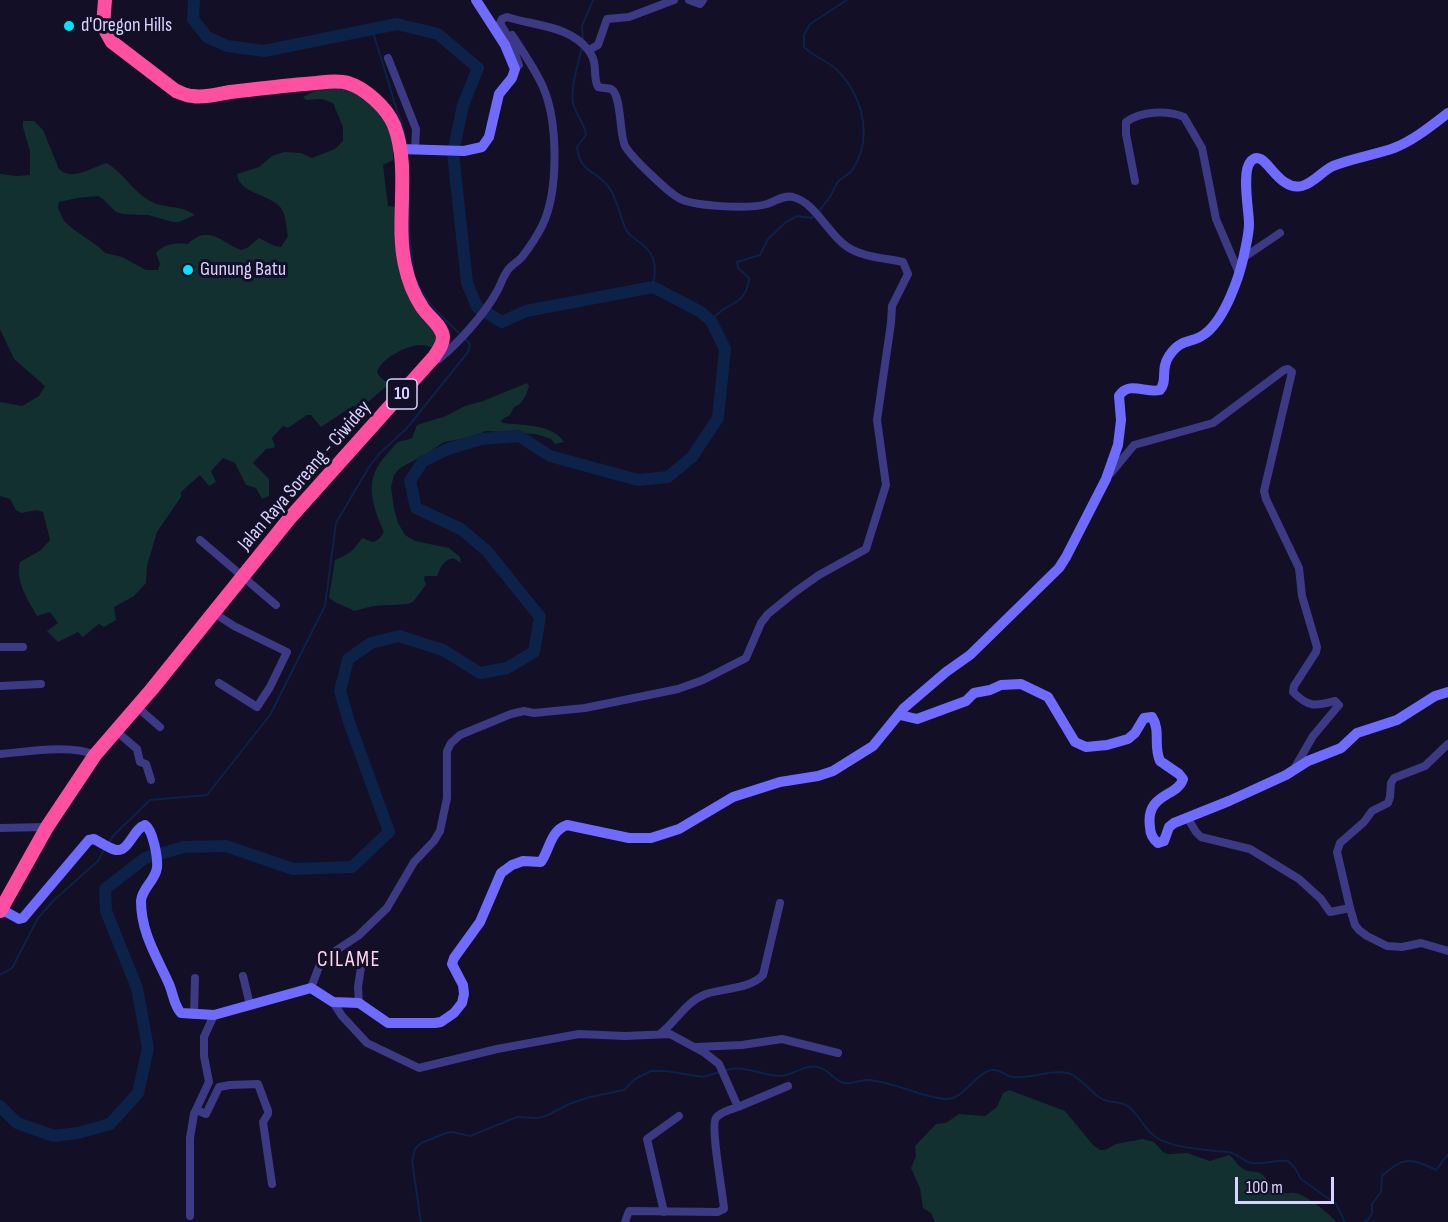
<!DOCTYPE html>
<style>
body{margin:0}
#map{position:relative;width:1448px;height:1222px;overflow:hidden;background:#130f26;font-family:"Sofia Sans Condensed",sans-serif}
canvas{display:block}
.scale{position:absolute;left:1235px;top:1177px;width:99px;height:27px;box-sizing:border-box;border:3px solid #d9d4ff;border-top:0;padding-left:8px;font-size:18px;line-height:21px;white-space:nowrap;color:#d9d4ff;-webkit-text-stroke:4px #130f26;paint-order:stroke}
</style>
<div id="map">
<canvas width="1448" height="1222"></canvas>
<div class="scale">100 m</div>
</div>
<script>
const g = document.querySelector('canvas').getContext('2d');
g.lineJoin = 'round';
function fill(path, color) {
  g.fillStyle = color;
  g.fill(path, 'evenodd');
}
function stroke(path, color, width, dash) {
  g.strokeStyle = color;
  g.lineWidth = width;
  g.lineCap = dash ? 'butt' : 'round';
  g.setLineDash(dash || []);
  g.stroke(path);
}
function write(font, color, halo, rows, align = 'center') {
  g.font = font + ' "Sofia Sans Condensed",sans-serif';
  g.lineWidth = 6;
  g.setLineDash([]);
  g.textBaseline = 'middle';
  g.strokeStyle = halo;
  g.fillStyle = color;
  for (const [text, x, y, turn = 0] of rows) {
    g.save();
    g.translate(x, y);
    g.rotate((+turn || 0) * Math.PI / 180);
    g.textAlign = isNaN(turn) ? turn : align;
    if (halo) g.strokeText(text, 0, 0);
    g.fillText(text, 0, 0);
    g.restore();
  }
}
fill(new Path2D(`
 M348,83l30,25 15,24v28l-10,5 5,41 7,1 7,58 35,64 2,17c-8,3 -11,-1 -19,-1 -15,1 -38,13 -43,27l3,5 9,7 -29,25 -7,-3 -32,21 -10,-12h-4l-19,13 -5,-2 -11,12 3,8 -2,2 -7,1 -13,14 16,16v17l-7,3 -6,-11 -10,-3 -11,-22 -12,-5 -12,13 5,11 -7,4 -9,-11 -19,17v5l-24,35 -10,34 -1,17 -12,13 -20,11 2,13 -12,7 -5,-3 -16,13 -5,-5 -20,10 -11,-11 11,-8 -8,-11 -13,4c-9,-16 -22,-35 -17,-54l21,-12 9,-10 -7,-28 -6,-2 -16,3 -5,-3 -6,-11 -10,-3v-94l22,4 17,-10 6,-10 -31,-27 -14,-30v-155l16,2 14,-1v-24l-7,-24v-6h11l9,9 16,39c14,13 32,-2 48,-6 16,10 27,29 43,38 14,8 29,3 45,14l-16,7h-6l-25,-7 -25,-1 -7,-2 -13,-13 -5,-3 -21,2 -18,4 -1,6 6,13 9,8 26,18 6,6 17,4 24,13h12l2,-6 -4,-11c8,-9 21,-11 32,-9 22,-21 34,0 53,6l6,-2 12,-10 16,8 6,1 7,-11c-2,-9 -2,-21 -7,-28 -11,-14 -42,-14 -44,-34l22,-7 13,-11 12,-4 17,1 11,5 23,-9 8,-8v-14l-10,-24 -11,-4 -16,1 -3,-3 11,-6z
 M527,383l2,3 -3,9 -6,9 -6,3 -4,8 -9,5 1,3c19,2 51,1 62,19l-9,2 -4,-5 -15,-5 -50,-3 -15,6 -27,5 -18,12 -26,14 -6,7 -3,12 3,22 4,14 7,12 10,6 34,7 11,9 1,6 -8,-5c-11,3 -12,9 -16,18h-12l-1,3 2,5 -1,2 -12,16 -6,2 -34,2 -19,5c-7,-5 -20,-7 -25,-14l6,-37c13,-5 19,-10 27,-22l11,4 6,-3 5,-7c-13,-30 -21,-53 4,-79 3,-3 7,-9 10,-11 4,-2 9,-1 14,-4l5,-13 29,-9 19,-10 18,-5z
 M1009,1090l56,21 28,34 7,5h5l11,-6 27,-5 11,3 9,10 5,2 19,-1 23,8 19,-6c6,4 7,9 13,13 5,5 12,2 18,5 8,5 12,15 21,19 5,3 8,0 14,1 8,0 37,22 41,29h-401l-4,-9 -8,-5 -3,-20 -9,-20 5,-12 -1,-10 21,-22 10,-1 13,-9 26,2 12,-9 6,-14z`), '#12302f');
stroke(new Path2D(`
 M372,30c8,22 14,45 21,68 4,15 12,28 13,45
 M583,40l-1,-14 11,-26
 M582,46c-3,17 -12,41 -9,57 3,12 12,21 13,32l-9,12c4,27 16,21 31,39 8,10 11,26 16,39 3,10 11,13 19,20 14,11 13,26 10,42
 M409,196v37l5,41
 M417,282c11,24 26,35 44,53
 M711,321c13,-19 36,-14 38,-43l-11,-10 -1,-6 23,-7 8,-16 18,-17 11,-6 15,2c7,-7 13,-14 18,-21 3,-5 5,-12 9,-16 4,-5 11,-6 14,-12 20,-31 10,-72 -15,-98 -10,-10 -24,-14 -34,-24v-12l6,-11 37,-24
 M109,843l4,-7 37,-36 57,-5 63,-80 55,-109 11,-83 33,-56 10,-13 28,-26 61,-76 2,-8 -5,-5
 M0,975l12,-7 26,-50 16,-18 44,-39 6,-11
 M726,1070c22,-5 32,5 53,6 14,0 25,-12 39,-9 10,2 14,11 23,15 9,4 17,-2 26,-2 26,1 58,19 80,19 17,-1 26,-22 41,-28 10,-4 16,5 26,6 18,2 35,-8 54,-4 10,2 22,18 32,25 7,5 18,3 26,7 14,8 17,25 31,33 18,10 37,10 57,13 6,1 12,0 18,2 7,2 12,9 20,10 12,2 24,-4 36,-2l7,7 6,11 35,25 9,18
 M421,1222l-9,-61 3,-12 6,-6 25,-10 6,-1 18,4 47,-19 20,1 9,-2 23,-12 21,-7 34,-7 11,-11 16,-8h15l37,6 17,-5
 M1364,1222l4,-2 4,-7v-9l9,-12 1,-16c22,-19 27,-19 54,-6 6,-6 7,-12 12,-15`), '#0c2248', 2);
stroke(new Path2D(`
 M0,1106l17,17 37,13 24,-3 32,-9 28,-31 10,-45 -11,-60 -31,-77 -1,-22 40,-31 39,-11 42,-1 67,23 59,-2 37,-35 -40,-110 -9,-31 8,-32 23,-16 28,-7 44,14 37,23 27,-5 27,-16 6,-35 -53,-66 -26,-22 -45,-21 -6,-27 13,-20 25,-12 33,-10 38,-3 31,20 88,24 30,-3 24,-20 26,-39 7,-69 -14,-28 -10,-9 -48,-25 -127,24 -24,11 -25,-15 -10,-24 -14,-130 10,-48 15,-37 -40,-34 -41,-10 -133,27 -37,-5 -20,-9 -14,-18 1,-19`), '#0c2248', 12);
stroke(new Path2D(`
 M689,0l11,4 3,-4
 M589,50l9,-5 9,-26 22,-2 45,-17
 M388,58l28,71 -1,21
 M1135,181l-9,-47v-12c15,-11 41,-12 58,-5l18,31 14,71 23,54
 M1243,258l37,-25
 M439,359c19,-16 45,-44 57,-66 4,-6 6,-14 10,-20 4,-8 11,-10 16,-16 7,-9 15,-21 20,-31 17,-34 16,-105 1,-139 -8,-18 -20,-35 -31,-52
 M1111,473l23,-28 79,-22 71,-53 4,-1 4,3 -28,119 2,8 33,69 3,28 15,51 -1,5 -22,34 -1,6c16,16 22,14 42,9l4,4 -26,31 -19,33
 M200,540l76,65
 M214,613l20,13 53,26 -17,35 -13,20 -38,-24
 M0,647h23
 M0,686l41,-2
 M137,707l23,20
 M116,731l21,18 3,13 6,2 5,16
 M1448,744l-23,22 -31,12 -3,5 -1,14 -2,6 -16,8 -8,11 -24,21 -3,9 13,56 5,17 4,5 8,6 20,10 15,1 19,-4 27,8
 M0,754c26,-2 71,-10 95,1
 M1187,817l9,15 5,5 49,12 49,30 22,20 9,13 20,-4
 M0,828l47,-1
 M243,976l7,29
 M311,988l9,-24 6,-7 32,-21 29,-28 27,-46 20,-21 6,-10 7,-33v-47l4,-8 9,-8 51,-21 13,-3 10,2 51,-5 93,-19 25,-9 43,-22 15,-35 7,-9 27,-22 24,-17 47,-26 20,-64 -9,-65 14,-97 1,-17 16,-32 -5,-12c-18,-4 -42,-5 -57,-16 -19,-13 -30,-43 -53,-49 -10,-2 -17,4 -26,7 -17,5 -76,3 -90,-7 -12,-8 -45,-39 -52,-51 -6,-12 -3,-51 -14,-57 -4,-1 -9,-1 -13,-2 -6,-12 1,-22 -9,-36 -19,-26 -55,-25 -82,-34l-5,2 -2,4 11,19 8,23 -4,4
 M333,1002l9,14 25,27 52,25 78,-19 82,-15 46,2 45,-2 35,19 14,11 19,43c-6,2 -18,5 -22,11 -6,8 7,76 8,91l-6,3 -89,-1 -4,11
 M359,1003l-1,-16 4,-26
 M194,1015l1,-37
 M660,1034c17,-13 25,-32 46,-40 18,-6 44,-5 57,-19l17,-72
 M695,1047l47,-2 40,-6 56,14
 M738,1107l50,-21
 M196,1110l10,4 13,-27 11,-2 28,-1 10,27v3l-5,8 9,62
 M664,1212l-17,-73 32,-23
 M190,1216v-78l4,-24 15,-32 -5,-26v-19l10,-22`), '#3d3a85', 8);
stroke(new Path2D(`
 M400,149l64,2 18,-4 7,-10 10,-43 13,-16 3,-9 -10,-24 -29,-45
 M900,715l17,4 49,-18 8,-8 16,-3 11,-5 20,-1 27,13 27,45 11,5 21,-2 21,-6 7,-6 9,-15 8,-1c9,14 1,29 8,44l19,13 4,5c-5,18 -38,14 -33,48 0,7 3,12 8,16l6,-2 5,-14 5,-4 55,-22 57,-26 22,-14 33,-13 16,-15 40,-13 38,-24 13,-4
 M1,909l18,10 4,-1 66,-78 5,-1c6,3 16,10 22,11 13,2 17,-21 29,-25 8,5 13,33 12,43 -2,13 -15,20 -16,33 0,32 16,56 28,83 4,9 5,22 12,29l33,2 97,-27 22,14 26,1 29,20h47l6,-1 13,-9 8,-10 2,-9 -1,-9 -11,-21 2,-6 26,-36 21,-49 11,-8 11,-4 18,1c9,-13 9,-31 26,-37l62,13h22l28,-9 54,-32 47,-15 38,-6 15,-5 40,-25 31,-38 42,-36 24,-17 89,-87 7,-11 40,-78 12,-34 3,-25 -2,-24c10,-16 27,-2 41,-6 8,-9 0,-21 9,-34 13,-20 23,-11 37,-23 19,-15 33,-55 38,-78 2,-10 5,-21 5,-31 0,-14 -8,-53 2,-63 14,-15 25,31 51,25 12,-3 20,-15 31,-20 20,-8 41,-11 61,-18 20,-8 37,-22 54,-35`), '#6f6bff', 10);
stroke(new Path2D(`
 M0,911l47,-84 48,-72 57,-66 137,-170 145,-162c4,-6 9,-12 9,-20 -1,-12 -15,-20 -21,-30 -8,-12 -14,-27 -17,-42 -10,-45 6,-96 -11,-140 -7,-17 -29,-37 -46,-42 -10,-3 -22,-1 -32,0 -29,2 -58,6 -86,9 -12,2 -25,6 -37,4 -6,0 -11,-3 -17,-5l-64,-49 -9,-16 2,-26`), '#ff4fa3', 14);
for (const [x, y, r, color] of [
 [69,26,6,"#00e5ff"],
 [188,270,6,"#00e5ff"]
]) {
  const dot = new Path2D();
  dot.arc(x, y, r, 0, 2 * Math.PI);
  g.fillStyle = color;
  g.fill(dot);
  stroke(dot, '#130f26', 2);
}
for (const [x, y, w] of [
 [402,394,30]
]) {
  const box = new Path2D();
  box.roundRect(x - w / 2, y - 15, w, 30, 4.5);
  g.fillStyle = '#130f26';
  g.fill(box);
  stroke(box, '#d9d4ff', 1.5);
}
write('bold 18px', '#d9d4ff', null, [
 ["10",402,394]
]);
write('20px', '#d9d4ff', '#130f26', [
 ["d'Oregon Hills",81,26],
 ["Gunung Batu",200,270]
], 'left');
write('20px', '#d9d4ff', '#130f26', [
 ["Jalan Raya Soreang - Ciwidey",305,476,-49]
]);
g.letterSpacing = '1.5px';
write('22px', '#ffd6f0', '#130f26', [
 ["CILAME",349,960]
]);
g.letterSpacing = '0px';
</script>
